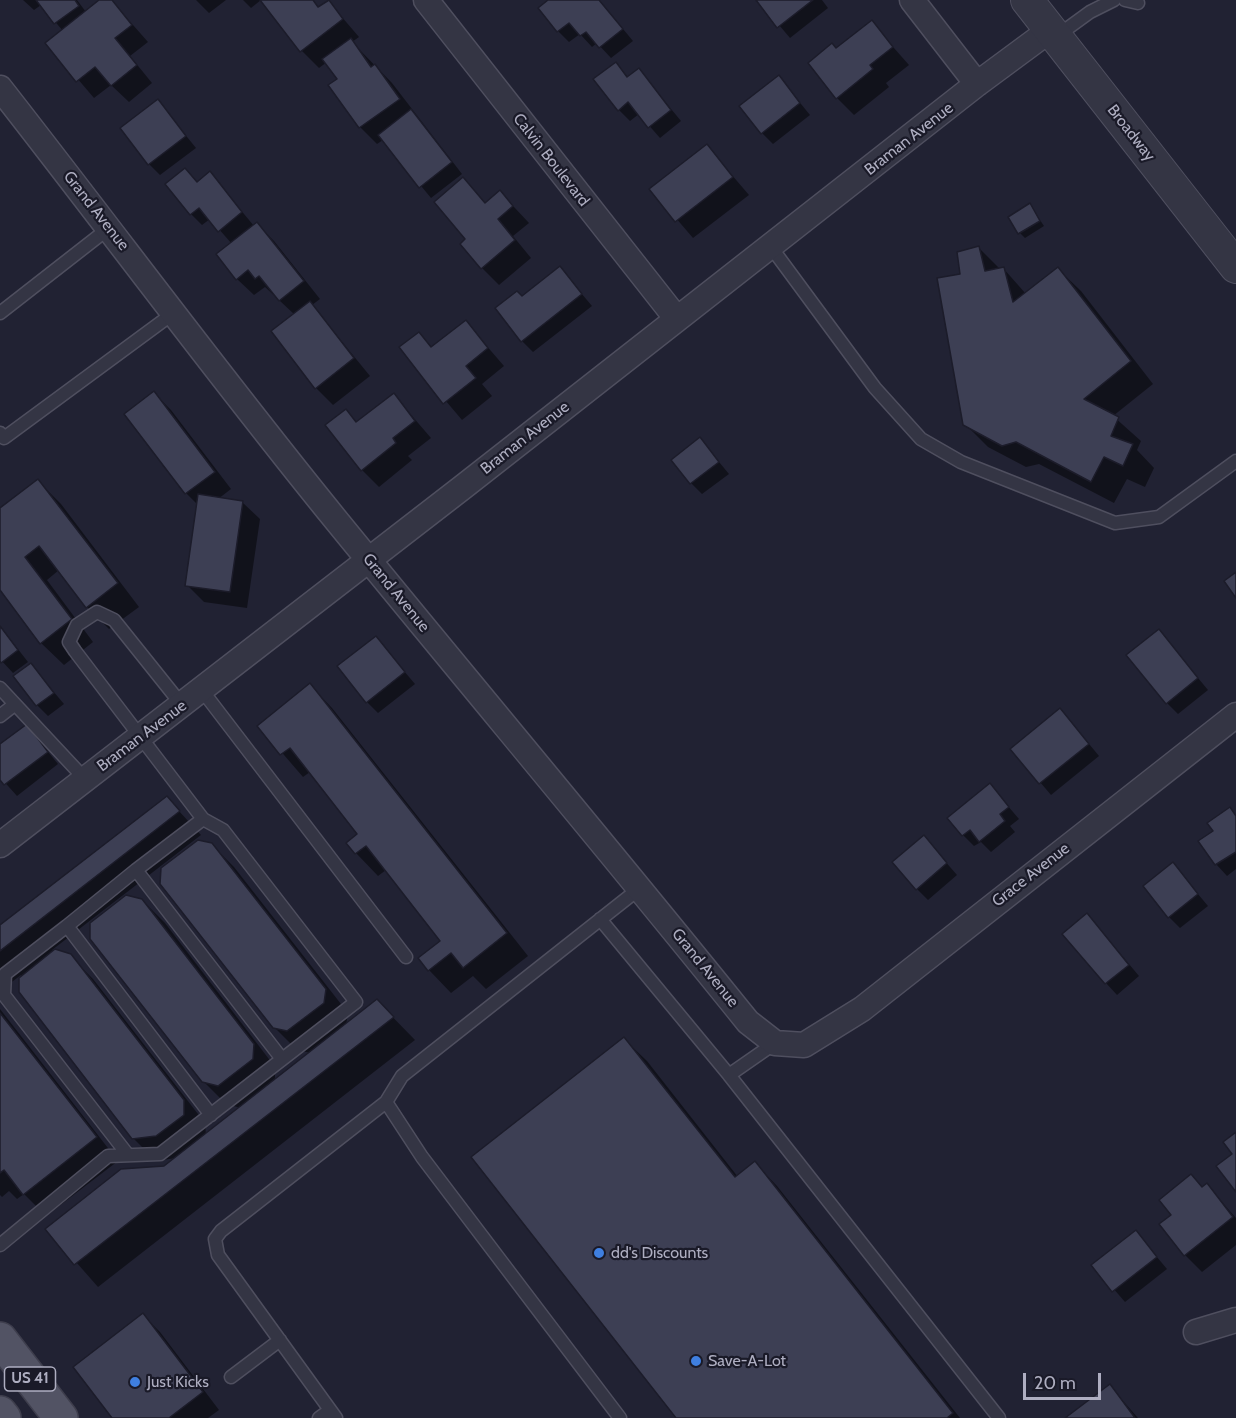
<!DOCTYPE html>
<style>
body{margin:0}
#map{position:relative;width:1236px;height:1418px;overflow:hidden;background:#212233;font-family:Cabin,sans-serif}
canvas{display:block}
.scale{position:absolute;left:1023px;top:1373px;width:78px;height:27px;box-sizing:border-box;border:3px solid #aeaec1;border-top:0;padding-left:8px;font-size:18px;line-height:21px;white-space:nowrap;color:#aeaec1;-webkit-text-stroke:4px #1a1a28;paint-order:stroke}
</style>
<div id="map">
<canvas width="1236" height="1418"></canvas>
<div class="scale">20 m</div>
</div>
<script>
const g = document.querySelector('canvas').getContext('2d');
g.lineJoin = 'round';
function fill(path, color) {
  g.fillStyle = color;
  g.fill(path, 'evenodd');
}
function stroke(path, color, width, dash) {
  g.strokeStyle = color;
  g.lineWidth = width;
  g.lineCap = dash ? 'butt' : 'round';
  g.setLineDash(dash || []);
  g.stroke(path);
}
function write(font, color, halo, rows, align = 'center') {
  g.font = font + ' Cabin,sans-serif';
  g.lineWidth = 4.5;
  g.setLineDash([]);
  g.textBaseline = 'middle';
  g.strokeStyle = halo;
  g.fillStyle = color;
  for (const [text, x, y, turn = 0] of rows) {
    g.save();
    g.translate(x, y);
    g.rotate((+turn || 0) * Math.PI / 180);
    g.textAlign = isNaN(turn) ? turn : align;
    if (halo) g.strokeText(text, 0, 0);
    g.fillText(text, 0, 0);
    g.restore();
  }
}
fill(new Path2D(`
 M23,0h54l9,12 15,-12h10l37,42 -18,14 22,27 -23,19 -18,-17 -17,13 -47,-55 16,-12 -22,-26 -7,5z
 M196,0h30l-17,13z
 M243,0h18l-10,8z
 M262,0h47l11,8 9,-6 30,35 -7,5 40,41 70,91 -31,24 -48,-58 -6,4 -17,-17 -30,-42 9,-6 -12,-17 -8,6 -17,-17z
 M551,0h48l34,41 -22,17 -14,-15 -5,4 -12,-13 -11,8 -11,-11z
 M758,0h64l6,8 -38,30z
 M871,22l38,43 -23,18 3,4 -35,28 -17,-17 -1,-48z
 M616,64l13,14 10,-8 42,51 -21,17 -21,-24 -9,7 -11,-11z
 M779,77l31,38 -37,29 -11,-11z
 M158,101l38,47 -36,27 -11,-11z
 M707,146l42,49 -56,43 -42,-49z
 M210,173l44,53 3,-2 17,17 46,58 -8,6 58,71 -37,29 -17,-17 -21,-73 -30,-28 -11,8 -17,-16 -5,-35 -22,-25 -8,6 -11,-11 7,-31z
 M463,179l23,25 14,-12 29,31 -16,13 18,22 -32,27 -17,-17 -15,-29z
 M1030,205l14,21 -19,12 -5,-5z
 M979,248l21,21 3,-1 23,26 32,-25 23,22 72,93 -40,32 28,25 -4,9 17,18 -9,19 -18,-8 -13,24 -75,-39 -13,3 -38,-20 -23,-23 -3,-149z
 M560,268l32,38 -59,46 -11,-11z
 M466,322l38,44 -22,18 10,12 -30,24 -61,-72 18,-14 14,14z
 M154,393l17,17 60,79 -13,10 24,3 18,17 -13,89 -43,-6 -17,-17 11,-80 -12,-12z
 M394,395l37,43 -23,18 4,4 -33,27 -17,-17 -17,-59 13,12z
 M700,439l29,35 -27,20 -11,-11z
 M38,481l23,23 78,103 -30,22 -22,-22 -28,-37 -12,10 46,62 -29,23 -23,-22 -41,-55v-78z
 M0,626l28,36 -15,11 -13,-14z
 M1159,631l49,59 -30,24 -11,-11z
 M376,638l39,46 -37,29 -11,-11z
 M31,665l33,39 -16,12 -11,-11z
 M310,685l22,23 196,248 -42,33 -13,-13 -22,17 -22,-23 -9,-12 22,-17 -56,-71 -8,6 -22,-23 3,-19 -49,-62 -7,5 -44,-51z
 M1071,722l28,34 -48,39 -39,-46z
 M27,726l31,38 -41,32 -17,-19v-31z
 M990,785l29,34 -9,7 5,6 -24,20 -10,-10 -7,4 -11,-11z
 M167,798l34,37 -149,115 18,6 23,23 112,144 1,12 35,-27 -15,-4 -23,-23 -61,-181 23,23 110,144v14l36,-28 -14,-3 -23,-23 -63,-183 23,23 114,146 -2,13 31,-25 38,39 -317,247 -51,-58 117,-62 12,-9 -20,3 -23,-23 -112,-146v-17l-21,16v-64z
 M1229,809l7,7v53l-9,7 -11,-12 -1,-33z
 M924,837l33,38 -29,25 -11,-11z
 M1173,864l35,42 -28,22 -11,-11z
 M1098,927l41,49 -22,19 -11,-12z
 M0,1009l118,152 -72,55 -22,-22 -7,5 -8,-8 -7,6 -2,-2z
 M624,1039l23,22 91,116 17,-14 22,23 183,232h-282z
 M1191,1176l12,12 4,-3 29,33v27l-34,27 -17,-17 -12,-40z
 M1136,1232l31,37 -42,33 -32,-37z
 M143,1315l17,17 59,78 -11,8h-94z
 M1110,1386l28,32h-71z`), '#0007');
const building = new Path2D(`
 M36,0h39l4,6 -25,18z
 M99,0h13l20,25 -17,13 22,27 -26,21 -16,-19 -19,15 -31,-39z
 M260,0h53l5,7 11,-7 14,19 -43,33z
 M548,0h51l24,29 -24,19 -13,-16 -6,4 -11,-13 -12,9 -19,-24z
 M756,0h57l-36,28z
 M872,20l21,27 -23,18 3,4 -37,30 -28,-36 24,-20 4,5z
 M351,38l20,29 4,-3 25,35 -41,29 -31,-43 9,-6 -15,-20z
 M616,62l11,15 12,-9 32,42 -23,18 -20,-26 -10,9 -25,-32z
 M779,75l21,28 -39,31 -22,-28z
 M158,99l28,37 -38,29 -28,-37z
 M411,109l41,53 -33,26 -41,-53z
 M707,144l26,33 -58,45 -26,-33z
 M185,168l12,14 13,-11 32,41 -24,20 -19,-24 -9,7 -25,-31z
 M463,177l22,26 15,-13 13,16 -15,13 17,21 -34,29 -21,-25 5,-5 -31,-37z
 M1030,203l10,18 -22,13 -10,-17z
 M257,222l47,59 -25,20 -20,-25 -4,3 -7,-9 -12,10 -20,-26z
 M979,246l6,25 19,-4 9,35 45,-35 73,94 -47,38 35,18 -8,19 22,8 -10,22 -19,-9 -13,25 -75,-40 -14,4 -39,-21 -26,-147 23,-4 -3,-22z
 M560,266l22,28 -61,48 -26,-34 22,-17 5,5z
 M310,301l44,57 -39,31 -44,-58z
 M466,320l22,28 -22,18 10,12 -33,26 -44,-57 20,-15 12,15z
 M154,391l61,81 -30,22 -61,-80z
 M394,393l21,28 -22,17 3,5 -35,28 -36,-46 21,-16 10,13z
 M700,437l19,25 -29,22 -19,-24z
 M38,479l80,104 -32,25 -47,-62 -14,11 47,62 -32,25 -40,-54v-82z
 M198,494l45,7 -13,91 -45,-6z
 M1236,572v26l-12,-17z
 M0,626l18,24 -17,13 -1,-2z
 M1159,629l39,49 -32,26 -40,-49z
 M376,636l29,36 -39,31 -29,-37z
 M31,663l23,30 -18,13 -23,-30z
 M310,683l197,250 -44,35 -12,-15 -23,18 -10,-13 22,-17 -74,-95 -11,8 -9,-11 11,-9 -67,-86 -10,7 -23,-29z
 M1060,708l29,36 -50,40 -29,-35z
 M27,724l21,28 -44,33 -4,-5v-36z
 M990,783l19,24 -9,7 5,7 -26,21 -9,-12 -8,6 -15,-18z
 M167,796l13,15 -180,140v-26z
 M1230,807l6,9v36l-21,13 -17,-24 15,-10 -6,-8z
 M924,835l23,28 -31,27 -24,-28z
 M198,840l14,3 114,146 -2,14 -37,28 -14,-3 -113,-144 1,-16z
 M1173,862l25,32 -30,24 -25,-32z
 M126,895l16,4 112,145 -1,15 -35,27 -16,-4 -112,-143v-16z
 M1087,913l42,52 -24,19 -43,-50z
 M55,949l16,5 113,146v15l-28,21 -24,3 -113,-147v-14z
 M377,999l17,18 -320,248 -29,-36 76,-60 43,-3z
 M0,1013l97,124 -74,58 -19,-25 -4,3z
 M624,1037l111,140 20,-16 198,252 -6,5h-271l-205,-261z
 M1236,1132v60l-20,-26 16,-12 -9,-12z
 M1191,1174l11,13 5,-4 26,34 -49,39 -25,-32 12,-9 -12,-15z
 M1136,1230l21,27 -45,35 -21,-27z
 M143,1313l60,79 -34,26h-57l-39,-51z
 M1110,1384l25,34h-70z`);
fill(building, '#3d3f54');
stroke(building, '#1c1c2a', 1.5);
const service = new Path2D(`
 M1125,0l13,3
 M1057,36l33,-24 24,-12
 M771,247l104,141 46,51 40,23 154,61 44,-6 77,-56
 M0,313l109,-85
 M0,433l4,5 171,-126
 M0,688l85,91
 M201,689l205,268
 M0,716l14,-11
 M203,819l-67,51 146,189
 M600,919l129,156
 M67,926l69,-56
 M775,1043l-46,32 270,343
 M386,1102l36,55 198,261
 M128,1155l-124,-160 1,-21 62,-48 144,189
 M0,1245l108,-89 52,-2 196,-152 -133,-172 -20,-11 -128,-168 -6,-9 8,-17 20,-13 17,8 68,85
 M231,1377l49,-37
 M319,1418l11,-8
 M336,1418l-118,-163 -3,-16 6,-8 165,-129 16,-26 238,-188`);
const minor = new Path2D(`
 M426,0l251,319
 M912,0l65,84
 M0,88c112,143 221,291 336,432 137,168 276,333 412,502l27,21 29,2 58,-36 374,-294
 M0,845l463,-358 514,-403 73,-54
 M1196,1332l40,-12`);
const tertiary = new Path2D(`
 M1027,0l209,267`);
const primary = new Path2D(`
 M0,1339l61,79
 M0,1413l4,5`);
stroke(service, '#4f4f5f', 15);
stroke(minor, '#4f4f5f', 27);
stroke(tertiary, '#4f4f5f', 34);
stroke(primary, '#3e3e4d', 36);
stroke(service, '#343544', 12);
stroke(minor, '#343544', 24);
stroke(tertiary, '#343544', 32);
stroke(primary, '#525364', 33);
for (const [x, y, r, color] of [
 [599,1253,6,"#3f7fe0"],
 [696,1361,6,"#3f7fe0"],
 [135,1382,6,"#3f7fe0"]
]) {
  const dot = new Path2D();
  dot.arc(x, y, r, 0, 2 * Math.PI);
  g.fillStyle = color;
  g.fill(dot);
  stroke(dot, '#1a1a28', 2);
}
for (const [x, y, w] of [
 [30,1379,51]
]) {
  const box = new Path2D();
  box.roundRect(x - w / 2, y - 12, w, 24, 4.5);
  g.fillStyle = '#1a1a28';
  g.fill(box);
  stroke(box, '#aeaec1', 1.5);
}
write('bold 15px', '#aeaec1', null, [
 ["US 41",30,1379]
]);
write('16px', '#aeaec1', '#1a1a28', [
 ["Broadway",1131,133,52],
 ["Braman Avenue",909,139,-38],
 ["Calvin Boulevard",551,160,52],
 ["Grand Avenue",96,211,52],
 ["Braman Avenue",525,438,-38],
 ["Grand Avenue",396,593,51],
 ["Braman Avenue",142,736,-37],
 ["Grace Avenue",1031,875,-38],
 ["Grand Avenue",705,968,51]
]);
write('16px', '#aeaec1', '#1a1a28', [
 ["dd's Discounts",611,1253],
 ["Save-A-Lot",708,1361],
 ["Just Kicks",147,1382]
], 'left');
</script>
